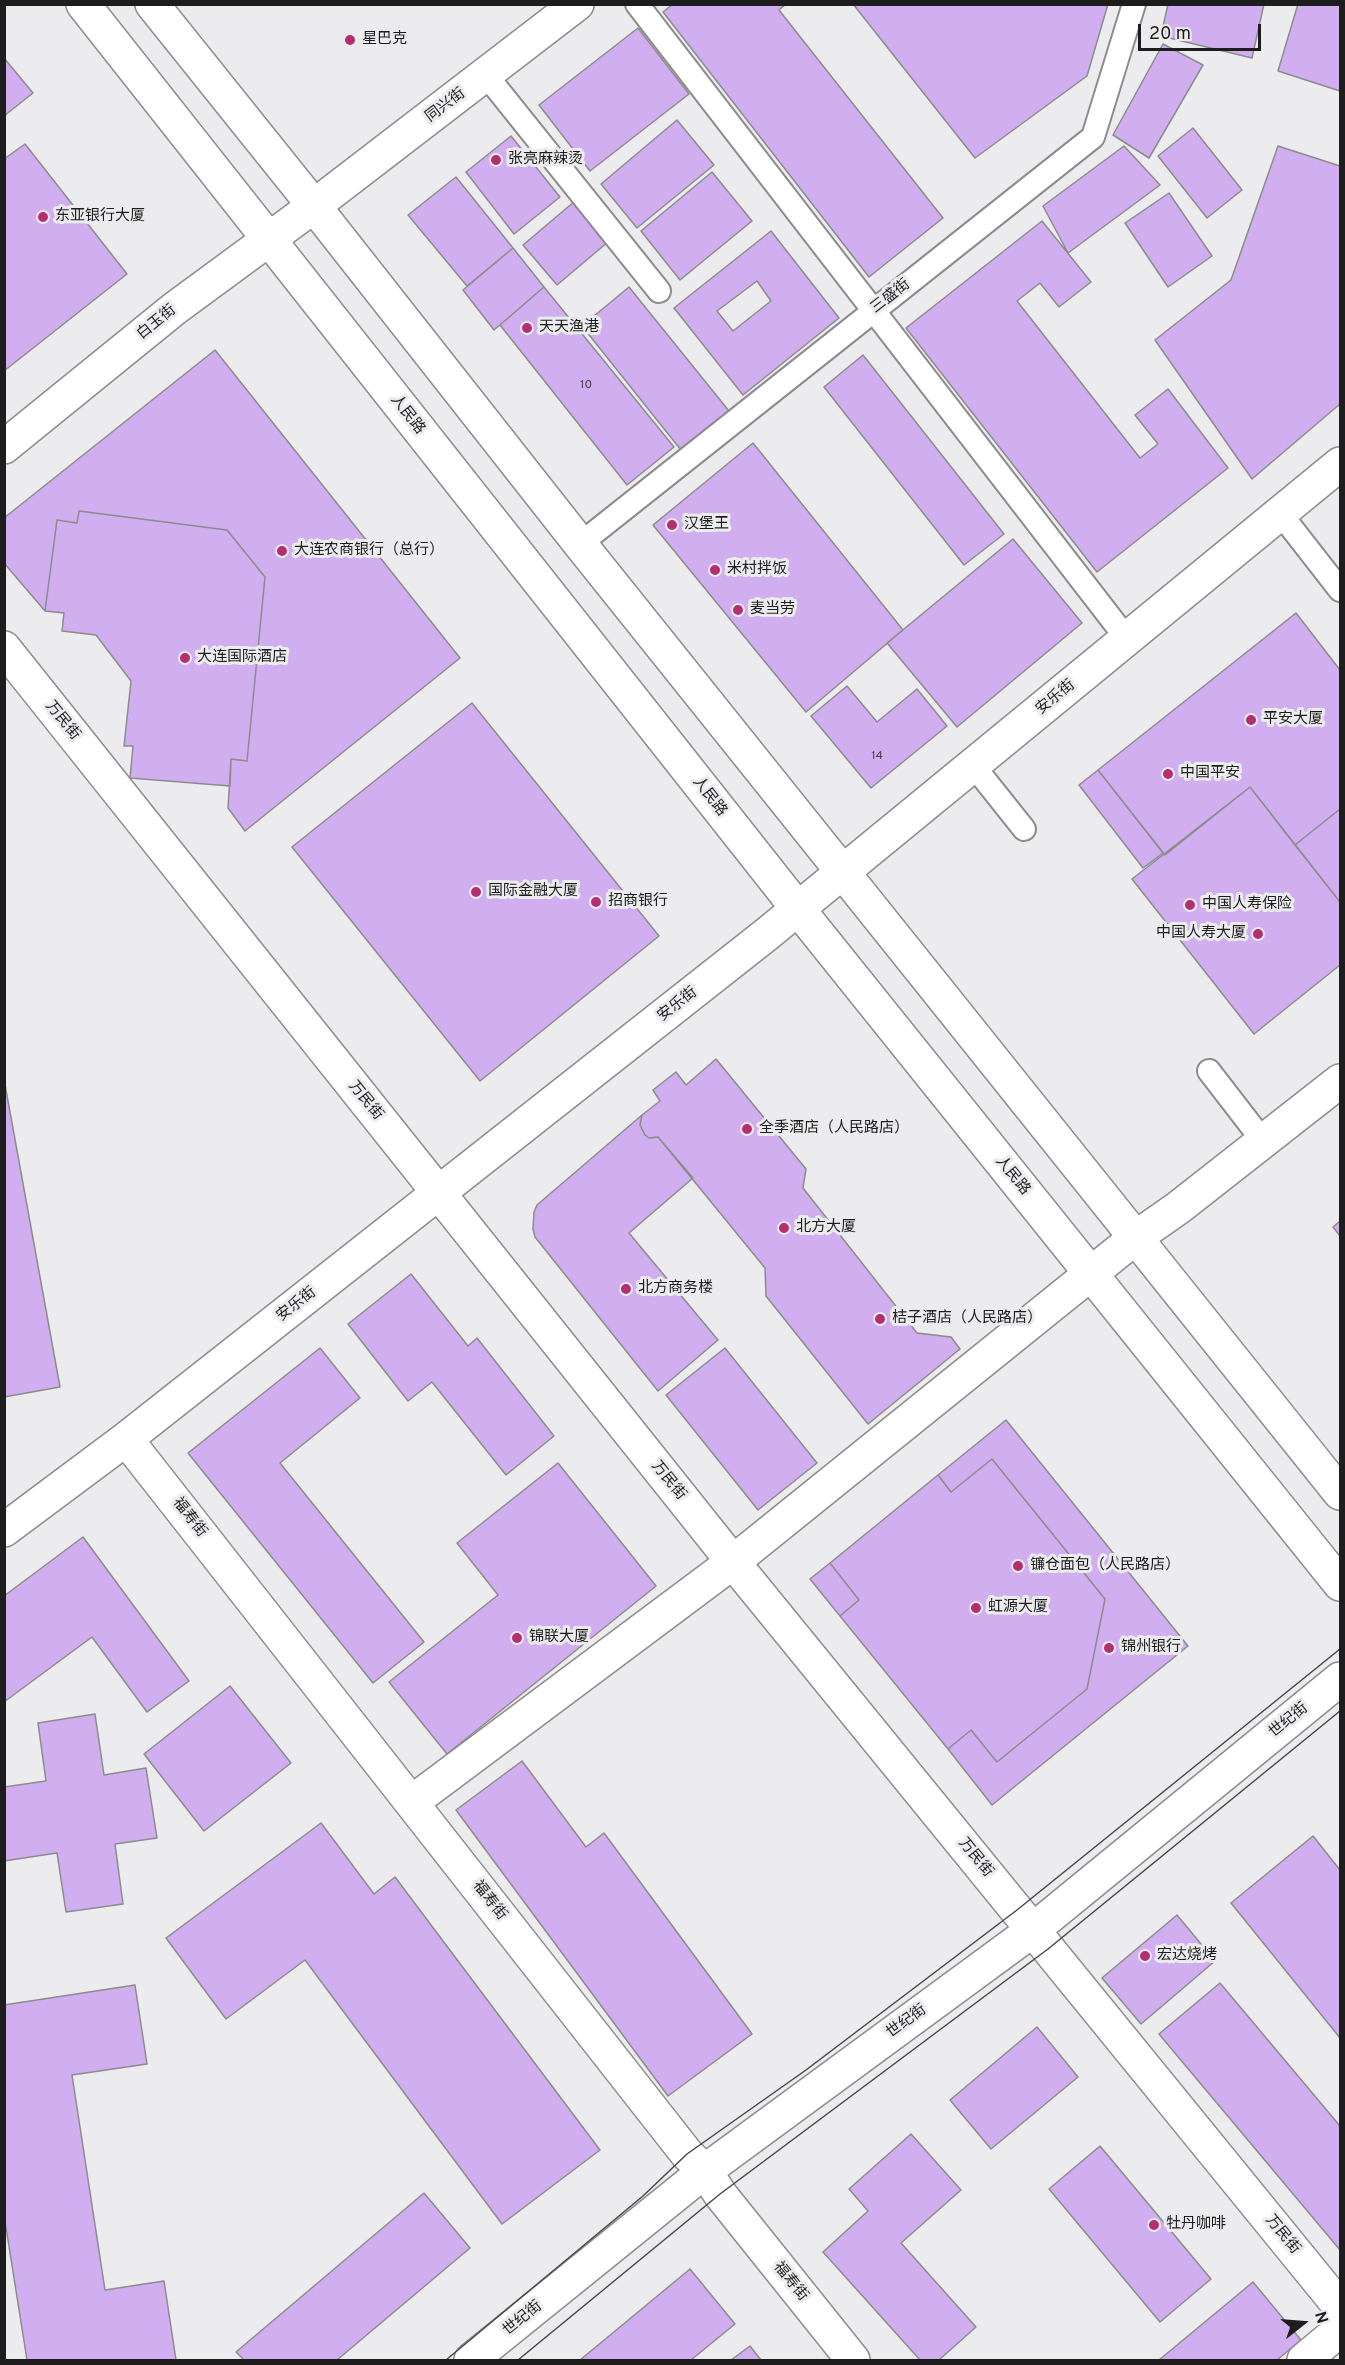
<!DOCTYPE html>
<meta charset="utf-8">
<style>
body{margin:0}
#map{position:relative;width:1345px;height:2365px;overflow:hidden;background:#ececee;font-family:Overpass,sans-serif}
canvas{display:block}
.frame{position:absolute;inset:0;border:6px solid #1d1d1d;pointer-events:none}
.north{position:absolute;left:1273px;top:2293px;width:60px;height:60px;-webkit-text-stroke:4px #ececee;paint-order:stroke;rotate:73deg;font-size:16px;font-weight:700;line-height:24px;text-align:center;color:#1d1d1d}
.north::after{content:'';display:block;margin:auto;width:21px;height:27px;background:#1d1d1d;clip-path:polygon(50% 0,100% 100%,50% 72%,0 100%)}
.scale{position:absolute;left:1138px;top:24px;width:123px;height:27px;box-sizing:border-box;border:3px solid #1d1d1d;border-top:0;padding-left:8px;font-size:18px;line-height:21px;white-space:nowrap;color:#1d1d1d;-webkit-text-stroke:4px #ececee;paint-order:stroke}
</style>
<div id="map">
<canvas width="1345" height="2365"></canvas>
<div class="frame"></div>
<div class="north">N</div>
<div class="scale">20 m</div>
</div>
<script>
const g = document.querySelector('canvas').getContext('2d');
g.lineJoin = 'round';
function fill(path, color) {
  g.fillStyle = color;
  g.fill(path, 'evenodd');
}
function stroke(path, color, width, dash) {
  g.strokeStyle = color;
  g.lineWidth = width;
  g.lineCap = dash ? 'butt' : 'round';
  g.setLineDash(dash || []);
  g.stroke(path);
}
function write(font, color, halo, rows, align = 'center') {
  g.font = font + ' Overpass,"Noto Sans SC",sans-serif';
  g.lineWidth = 6;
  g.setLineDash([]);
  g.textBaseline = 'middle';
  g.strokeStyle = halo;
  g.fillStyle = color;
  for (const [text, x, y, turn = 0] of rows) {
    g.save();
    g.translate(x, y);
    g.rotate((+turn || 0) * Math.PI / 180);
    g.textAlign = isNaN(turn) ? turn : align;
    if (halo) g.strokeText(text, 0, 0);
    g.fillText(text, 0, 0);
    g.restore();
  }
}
const building = new Path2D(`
 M673,4h113l-7,6 164,208 -74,59 -206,-265z
 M853,4h255l-21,72 -112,82z
 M1168,4h96l-12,54 -91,-22z
 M1298,4h42v87l-62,-20z
 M638,28l51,66 -99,77 -51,-66z
 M1163,44l40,21 -54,93 -36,-23z
 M4,58l29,35 -29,23z
 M677,120l37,45 -77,63 -36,-44z
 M1193,128l49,62 -35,28 -49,-62z
 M511,136l49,61 -46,37 -48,-62z
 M25,144l102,130 -123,97v-212z
 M1124,146l36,39 -92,68 -25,-47z
 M1278,146l62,20v238l-88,75 -97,-139 76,-60z
 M712,172l40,49 -72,59 -39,-49z
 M456,177l57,71 -46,38 -59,-71z
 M1169,193l43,63 -44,31 -43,-64z
 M575,201l33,41 -51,43 -34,-40z
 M1042,221l49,61 -32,25 -19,-24 -23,18 123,157 18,-14 -23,-29 33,-26 60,79 -131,104 -191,-244z
 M771,231l68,87 -96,77 -69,-87z
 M513,248l31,39 -50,43 -31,-40z
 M757,281l14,20 -38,30 -16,-20z
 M544,287l130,160 -47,38 -127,-160z
 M629,287l100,124 -48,39 -99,-124z
 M215,350l245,308 -215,173 -17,-23 3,-49 16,2 18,-184 -38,-47 -148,-19 -2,12 -20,-3 -12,91 -41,-48v-45z
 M863,355l141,179 -40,31 -140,-178z
 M753,443l150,187 -97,82 -153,-187z
 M79,511l148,19 38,47 -18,184 -16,-2 -1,27 -100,-8 3,-32h-9l7,-65 -35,-46 -34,-4 2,-18 -19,-2 12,-91 20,3z
 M1013,539l69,84 -125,104 -70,-84z
 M1296,613l44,57v139l-45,36 -45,-58 -85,68 -67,-85z
 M847,686l30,36 40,-33 30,37 -76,62 -60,-72z
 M472,703l187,233 -179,145 -188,-234z
 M1098,770l65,83 -20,15 -64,-83z
 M1250,787l90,115v63l-86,69 -122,-155z
 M1340,809v93l-45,-57z
 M716,1059l90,110 -3,19 114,145 34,4 9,12 -92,75 -102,-128 -1,-28 -107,-131 -9,1 -4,-3 -5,-10 2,-10 18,-14 -7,-11 23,-18 10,13z
 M4,1079l56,308 -56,10z
 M642,1115l-2,10 5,10 4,3 9,-1 35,41 -64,55 89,107 -60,51 -123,-154 -2,-8 1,-17 3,-7z
 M1340,1221v15l-7,-9z
 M411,1274l57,72 9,-8 77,98 -48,39 -74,-93 -24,19 -60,-77z
 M320,1348l40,50 -80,65 144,179 -51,41 -185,-230z
 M725,1348l92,115 -59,47 -92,-115z
 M1006,1420l182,226 -196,159 -44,-56 23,-19 26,32 90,-73 18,-90 -113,-140 -41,33 -13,-17z
 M992,1459l113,140 -18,90 -90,73 -26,-32 -23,19 -108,-133 19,-16 -29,-37 108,-88 13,17z
 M558,1463l98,123 -209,168 -58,-72 109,-87 -41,-52z
 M83,1537l106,144 -42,31 -55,-75 -88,65v-106z
 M830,1563l29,37 -19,16 -30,-37z
 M230,1686l61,77 -87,68 -60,-77z
 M95,1714l9,61 42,-7 11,70 -42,6 8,60 -57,8 -9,-59 -53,8v-74l42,-6 -8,-58z
 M522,1761l64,86 18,-14 148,201 -84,62 -212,-286z
 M321,1823l53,71 21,-17 205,273 -98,74 -197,-264 -79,59 -60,-81z
 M1313,1836l27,34v168l-109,-135z
 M1177,1915l38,46 -74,63 -39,-46z
 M1220,1983l120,143v124l-181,-216z
 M135,1985l12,79 -75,11 33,215 59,-9 12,79h-149l-23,-145v-210z
 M1037,2027l41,50 -87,72 -41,-49z
 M911,2134l50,56 -60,53 75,84 -37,33h-19l-97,-108 45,-41 -19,-22z
 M1100,2146l111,133 -51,43 -111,-133z
 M424,2193l46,55 -133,112h-93l-8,-8z
 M690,2269l45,55 -44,36h-111z
 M1253,2282l48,58 -24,20h-118z
 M750,2346l11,14h-30z`);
fill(building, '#d1aeef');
stroke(building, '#8c8b8d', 1.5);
const service = new Path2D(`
 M637,4l490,635
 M486,75l173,216
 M1280,513l60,77
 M580,544l513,-407 41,-133
 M973,765l51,64
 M1209,1071l54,70`);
const minor = new Path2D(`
 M4,447l170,-138 140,-103 263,-202
 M4,648l729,914 607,745
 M126,1439l561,715 18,17 15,23 133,166
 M4,1530l122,-91 641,-505 573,-470
 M412,1802l321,-240 402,-324 43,-30 162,-127
 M1304,2360l36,-30`);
const secondary = new Path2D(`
 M471,2360l234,-189 328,-241 307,-251`);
const primary = new Path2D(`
 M83,4l715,905 542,675
 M152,4l162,202 266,338 760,949`);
stroke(service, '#8c8c8d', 26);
stroke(minor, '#8c8c8d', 36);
stroke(secondary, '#8c8c8d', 36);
stroke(primary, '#8c8c8d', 36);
stroke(service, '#fff', 22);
stroke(minor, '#fff', 33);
stroke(secondary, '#fff', 33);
stroke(primary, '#fff', 33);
stroke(new Path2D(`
 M446,2360l197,-164 44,-42 119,-84 211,-160 323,-261
 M518,2360l202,-166 328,-245 292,-238`), '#474747', 1.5);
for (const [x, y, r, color] of [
 [350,40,6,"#b42e72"],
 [496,160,6,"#b42e72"],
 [43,217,6,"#b42e72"],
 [527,328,6,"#b42e72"],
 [672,525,6,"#b42e72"],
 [282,551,6,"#b42e72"],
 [715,570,6,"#b42e72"],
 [738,610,6,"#b42e72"],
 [185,658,6,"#b42e72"],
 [1251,720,6,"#b42e72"],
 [1168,774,6,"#b42e72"],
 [476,892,6,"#b42e72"],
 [596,902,6,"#b42e72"],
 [1190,905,6,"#b42e72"],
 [1258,934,6,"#b42e72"],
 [747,1129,6,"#b42e72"],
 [784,1228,6,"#b42e72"],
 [626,1289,6,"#b42e72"],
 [880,1319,6,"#b42e72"],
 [1018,1566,6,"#b42e72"],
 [976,1608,6,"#b42e72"],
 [517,1638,6,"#b42e72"],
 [1109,1648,6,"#b42e72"],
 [1145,1956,6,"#b42e72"],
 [1154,2225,6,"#b42e72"]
]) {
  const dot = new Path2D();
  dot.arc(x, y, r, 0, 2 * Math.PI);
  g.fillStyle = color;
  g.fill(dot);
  stroke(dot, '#ececee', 2);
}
write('12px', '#4a4152', null, [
 ["10",586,386],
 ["14",877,757]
]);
write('15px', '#1d1d1d', '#ececee', [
 ["星巴克",362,40],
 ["张亮麻辣烫",508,160],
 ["东亚银行大厦",55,217],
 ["天天渔港",539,328],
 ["汉堡王",684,525],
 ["大连农商银行（总行）",294,551],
 ["米村拌饭",727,570],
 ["麦当劳",750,610],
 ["大连国际酒店",197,658],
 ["平安大厦",1263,720],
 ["中国平安",1180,774],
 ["国际金融大厦",488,892],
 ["招商银行",608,902],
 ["中国人寿保险",1202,905],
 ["中国人寿大厦",1246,934,"right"],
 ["全季酒店（人民路店）",759,1129],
 ["北方大厦",796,1228],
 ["北方商务楼",638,1289],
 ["桔子酒店（人民路店）",892,1319],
 ["镰仓面包（人民路店）",1030,1566],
 ["虹源大厦",988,1608],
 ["锦联大厦",529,1638],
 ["锦州银行",1121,1648],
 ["宏达烧烤",1157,1956],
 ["牡丹咖啡",1166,2225]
], 'left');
write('15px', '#1d1d1d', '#ececee', [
 ["同兴街",446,106,-37],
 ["三盛街",891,297,-38],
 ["白玉街",157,323,-39],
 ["人民路",407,415,52],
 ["安乐街",1056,698,-39],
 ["万民街",62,721,51],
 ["人民路",709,797,52],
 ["安乐街",678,1005,-38],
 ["万民街",365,1101,51],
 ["人民路",1012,1176,51],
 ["安乐街",297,1305,-38],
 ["万民街",668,1481,51],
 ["福寿街",189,1518,52],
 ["世纪街",1289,1721,-39],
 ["万民街",975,1858,51],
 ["福寿街",489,1901,52],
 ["世纪街",907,2022,-36],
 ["万民街",1282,2235,51],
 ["福寿街",790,2282,51],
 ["世纪街",523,2319,-39]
]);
</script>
